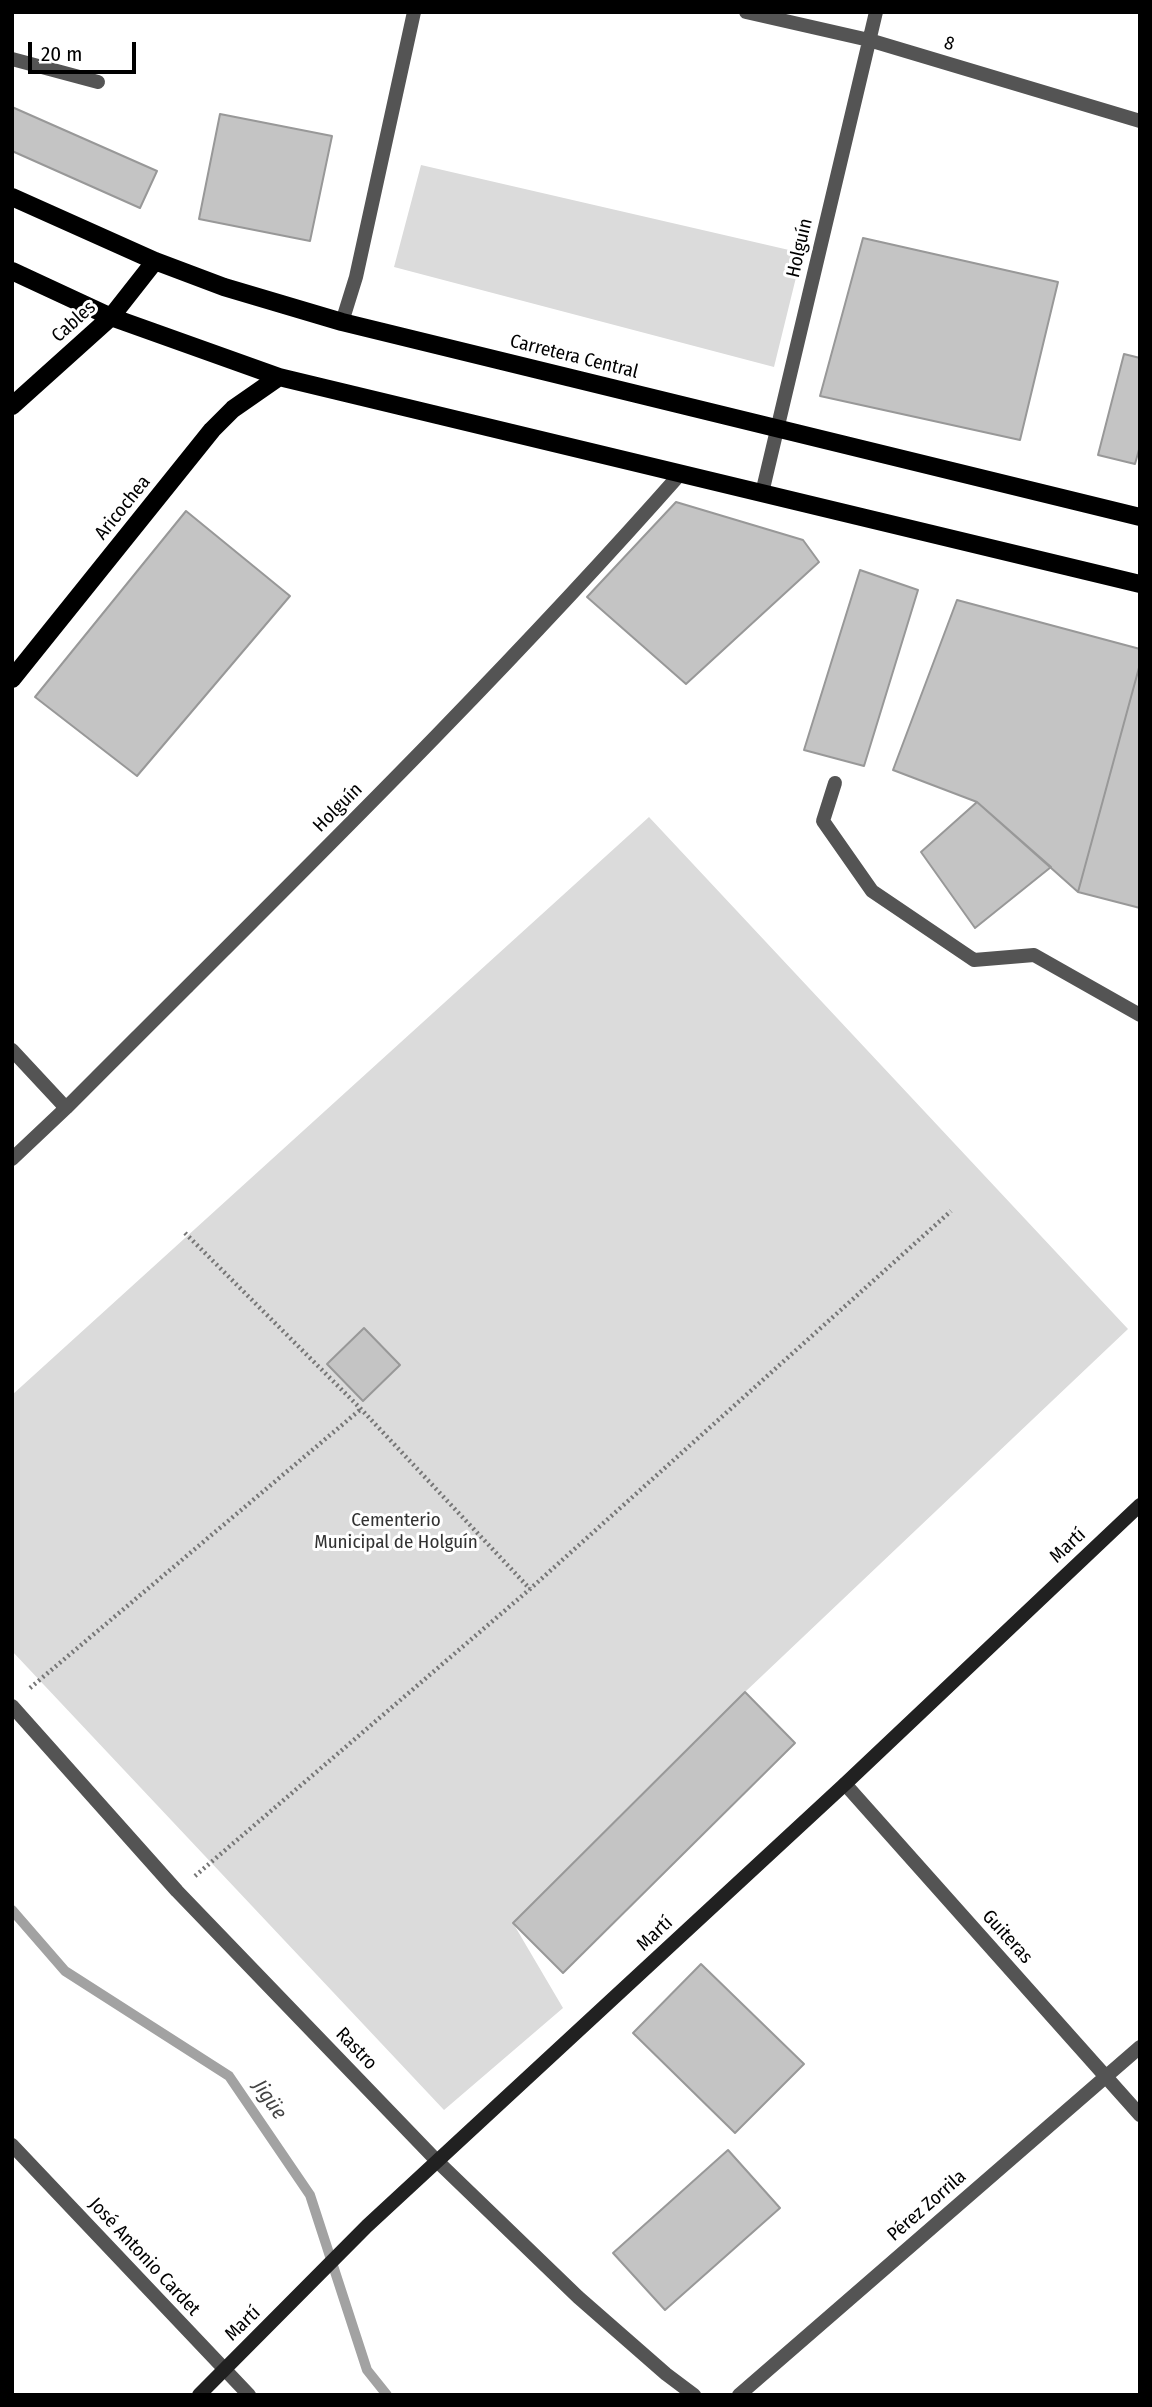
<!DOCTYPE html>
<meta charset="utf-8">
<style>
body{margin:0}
#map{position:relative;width:1152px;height:2407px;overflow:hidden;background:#fff;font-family:"Fira Sans Condensed",sans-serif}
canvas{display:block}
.frame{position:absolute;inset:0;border:14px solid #000;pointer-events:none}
.scale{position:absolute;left:28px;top:42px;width:108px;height:32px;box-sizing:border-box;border:4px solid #000;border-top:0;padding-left:9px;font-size:21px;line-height:24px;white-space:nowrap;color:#000;-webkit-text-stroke:5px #fff;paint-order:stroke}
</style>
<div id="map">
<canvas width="1152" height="2407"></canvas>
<div class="frame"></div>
<div class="scale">20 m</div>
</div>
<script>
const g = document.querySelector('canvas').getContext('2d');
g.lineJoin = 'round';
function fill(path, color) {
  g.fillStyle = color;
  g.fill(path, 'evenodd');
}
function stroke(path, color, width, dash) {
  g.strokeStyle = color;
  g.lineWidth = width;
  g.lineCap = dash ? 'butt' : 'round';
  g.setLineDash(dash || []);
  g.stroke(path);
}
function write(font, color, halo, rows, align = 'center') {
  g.font = font + ' "Fira Sans Condensed",sans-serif';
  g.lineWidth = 6;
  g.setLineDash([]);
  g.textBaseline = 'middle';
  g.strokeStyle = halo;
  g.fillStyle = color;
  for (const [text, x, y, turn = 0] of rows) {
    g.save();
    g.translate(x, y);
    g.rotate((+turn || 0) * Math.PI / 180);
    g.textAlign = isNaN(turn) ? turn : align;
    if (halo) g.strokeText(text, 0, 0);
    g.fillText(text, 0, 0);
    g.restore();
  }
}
fill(new Path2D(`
 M421,165l381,88 -28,114 -380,-100z
 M649,817l479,512 -383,363 -232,231 50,85 -119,102 -432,-459v-256z`), '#dbdbdb');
stroke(new Path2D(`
 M12,1910l53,61 164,105 81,119 57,175 20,25`), '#a2a2a2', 10);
const building = new Path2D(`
 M12,107l145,64 -17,37 -128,-57z
 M220,114l112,22 -22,105 -111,-22z
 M863,238l195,44 -38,158 -200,-44z
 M1124,354l16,4v88l-5,18 -37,-9z
 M676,502l127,38 16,22 -133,122 -99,-87z
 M186,511l104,85 -153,180 -102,-79z
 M860,570l58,20 -54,176 -60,-16z
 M957,600l183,49v15l-62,228 -101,-90 -84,-32z
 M1140,664v244l-62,-16z
 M977,802l74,65 -76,61 -54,-76z
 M364,1328l36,37 -37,36 -36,-37z
 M745,1692l50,51 -232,230 -50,-50z
 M701,1964l103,100 -69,69 -102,-100z
 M728,2150l52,58 -115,102 -52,-57z`);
fill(building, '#c4c4c4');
stroke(building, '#989898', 2);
stroke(new Path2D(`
 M185,1233l176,176 169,180
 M30,1688l331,-279
 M195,1876l335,-287 421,-378`), '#767676', 4.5, [2, 3.5]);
stroke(new Path2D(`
 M12,59l86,23
 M835,783l-12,38 49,70 102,69 60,-5 106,60`), '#545454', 14);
stroke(new Path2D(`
 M746,12l123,28 271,81
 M342,322l14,-45 58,-265
 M762,493l114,-481
 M12,1050l54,58
 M12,1159l54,-51c208,-209 420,-414 615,-635
 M12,1706l165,185 260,270 141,136 88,77 28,21
 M845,1784l295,331
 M12,2145l237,250
 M739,2395l401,-348`), '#545454', 14);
stroke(new Path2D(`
 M199,2395l168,-169 478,-442 295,-279`), '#212121', 14);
stroke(new Path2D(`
 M12,197l143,64 69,26 118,35 798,195
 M12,271l99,46 168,60 861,207
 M12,406l99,-89 44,-56
 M12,679l200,-249 21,-21 46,-32`), '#000', 18);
write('19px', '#000', '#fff', [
 ["8",949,44,17],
 ["Holguín",800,248,-77],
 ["Cables",74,322,-42],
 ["Carretera Central",574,357,14],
 ["Aricochea",123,508,-51],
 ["Holguín",338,808,-45],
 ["Martí",1068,1546,-43],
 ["Martí",655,1934,-43],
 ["Guiteras",1007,1937,48],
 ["Rastro",356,2049,46],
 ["Pérez Zorrila",927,2206,-41],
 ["José Antonio Cardet",144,2257,47],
 ["Martí",243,2324,-44]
]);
write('19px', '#323232', '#fff', [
 ["Cementerio",396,1521],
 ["Municipal de Holguín",396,1543]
]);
write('italic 21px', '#434343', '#fff', [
 ["Jigüe",269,2100,55]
]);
</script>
